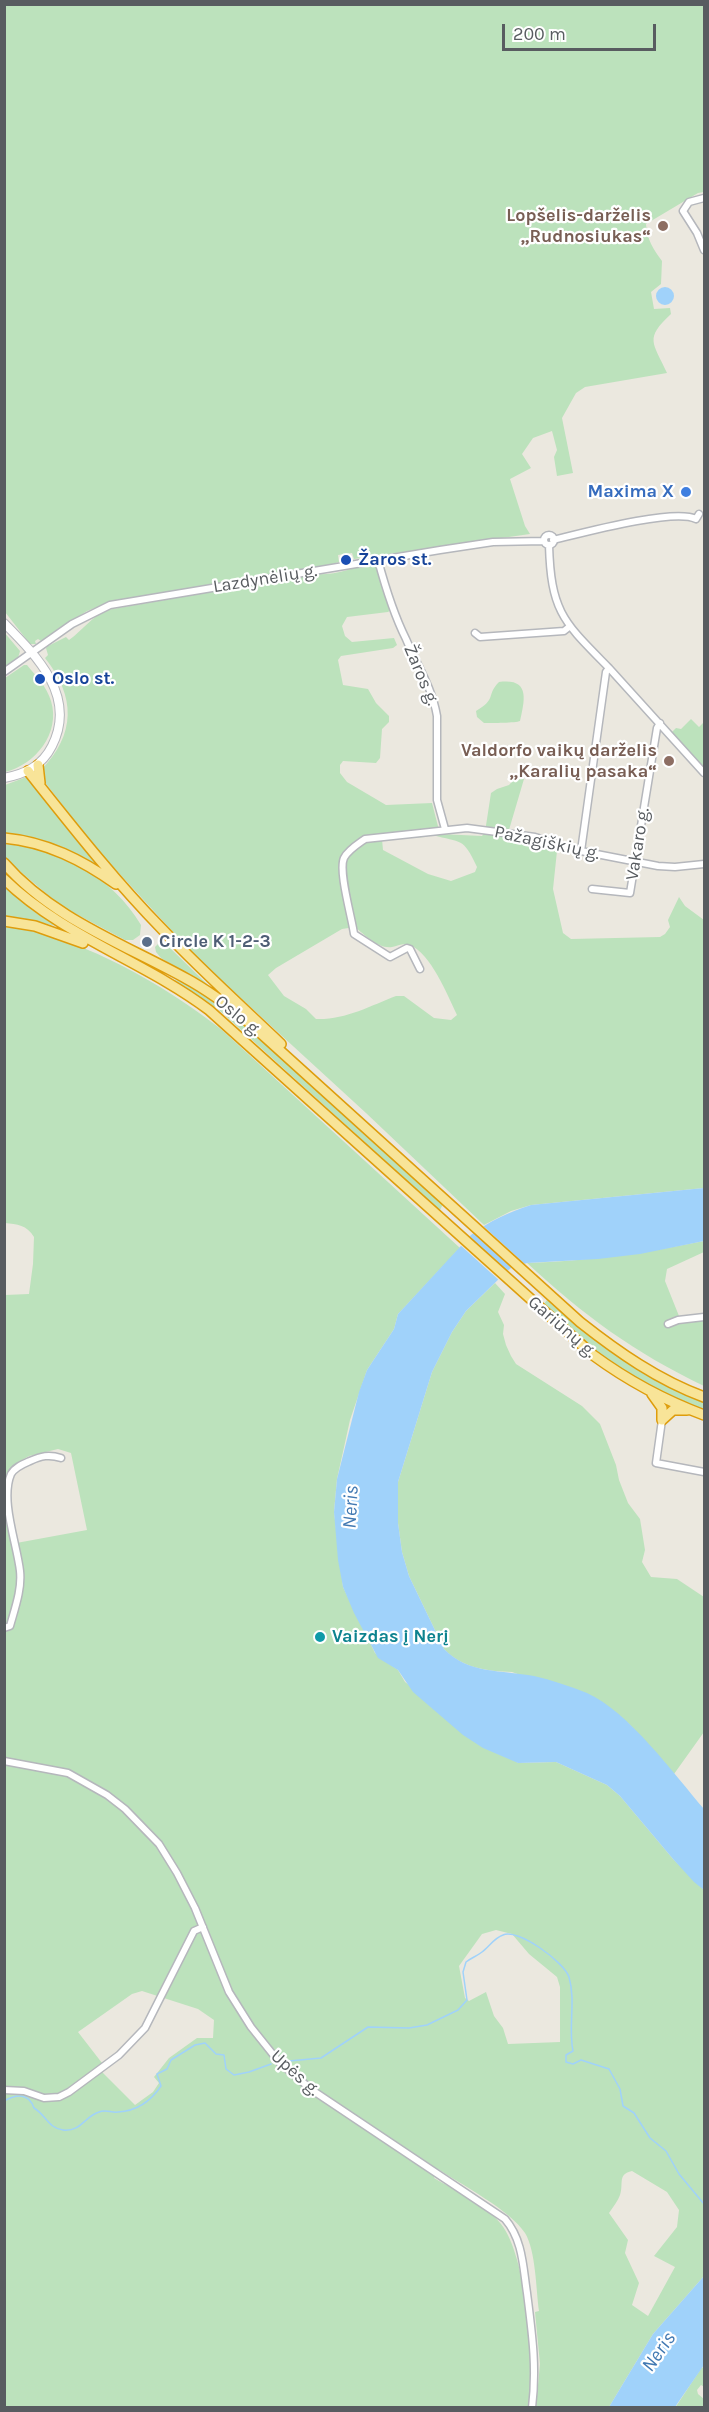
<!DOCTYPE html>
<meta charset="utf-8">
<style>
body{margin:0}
#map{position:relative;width:709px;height:2412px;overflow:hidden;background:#ebe8df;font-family:Karla,sans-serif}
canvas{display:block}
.frame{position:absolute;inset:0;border:6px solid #585c60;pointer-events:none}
.scale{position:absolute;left:502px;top:24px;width:154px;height:27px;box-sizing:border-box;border:3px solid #585c60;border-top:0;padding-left:8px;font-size:18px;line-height:21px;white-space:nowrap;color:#585c60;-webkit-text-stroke:4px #fff;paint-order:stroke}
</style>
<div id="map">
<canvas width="709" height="2412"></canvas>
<div class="frame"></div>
<div class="scale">200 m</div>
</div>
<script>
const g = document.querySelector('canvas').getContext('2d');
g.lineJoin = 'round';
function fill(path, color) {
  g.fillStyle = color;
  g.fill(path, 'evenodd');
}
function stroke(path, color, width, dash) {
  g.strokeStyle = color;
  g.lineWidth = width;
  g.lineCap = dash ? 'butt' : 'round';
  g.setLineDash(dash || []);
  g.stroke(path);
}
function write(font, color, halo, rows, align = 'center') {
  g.font = font + ' Karla,sans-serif';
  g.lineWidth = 4.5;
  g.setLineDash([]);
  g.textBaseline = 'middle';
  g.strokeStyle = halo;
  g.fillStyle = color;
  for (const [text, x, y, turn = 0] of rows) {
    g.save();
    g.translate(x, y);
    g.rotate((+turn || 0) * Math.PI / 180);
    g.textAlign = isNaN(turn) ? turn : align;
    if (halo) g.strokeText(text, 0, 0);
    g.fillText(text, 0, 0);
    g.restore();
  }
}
fill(new Path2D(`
 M5,5h699v187l-6,1 -52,31c1,15 7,25 16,37l-1,23 -10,8 3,17 16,-1 1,6c-27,25 -18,28 -4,59l-82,14 -9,6 -14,25 11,55 -16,3 -3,-19 3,-7 -5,-19 -19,7 -11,16 9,14 -21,11 15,47 5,8 -176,25 -2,-6 -14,2 1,7 -14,4 -209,34 -29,11 -46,30 -3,-2 -3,2 1,3h-6l-25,-32z
 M371,564l6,4 15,41 -4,3 -41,5 -5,9 3,10 7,6 42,-4 3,7 -4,3 -52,8 -3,4 5,25 25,4 8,14 13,13v6l-7,7 -2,29 -4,5 -33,-2 -3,4v8l7,9 39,23 46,-2 8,31 42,2 3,-4 6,-39 6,-4 12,-4 10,-11 4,1 1,4 -18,61 48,8 3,3 -4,38 10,44 8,6 89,-2 5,-3 5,-7 -2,-7 11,-23 6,9 19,14v268l-173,17 -20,6 -27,14 -118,-112 -169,-155 -104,-113 -49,-64 -3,-11c35,-36 35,-73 4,-112l3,-3 -2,-7 2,-2 18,-9 3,3c14,-10 22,-23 38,-30l207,-36c21,2 37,-6 57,-10zM432,835c30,8 31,2 45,32l-2,5 -24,9 -23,-7 -45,-24 -1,-11 43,-2zM355,927c10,8 23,22 37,20 6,-1 11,-5 18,-2 21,9 37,49 47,70l-6,5 -17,-2 -30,-22h-8c-26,10 -51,24 -80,23l-10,-10 -22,-13 -16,-21 8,-7 66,-39z
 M4,632l16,19 -2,7 -13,10z
 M24,665h3c9,11 20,22 24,36 10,32 -16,64 -46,71v-94z
 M499,682c31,-4 26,17 21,39 -4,2 -28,2 -36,2l-7,-6 -1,-6c21,-12 10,-16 23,-29z
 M691,719l8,8 5,-5v46l-32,-36 4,-4 5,1z
 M29,776l74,92c-35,-18 -59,-30 -98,-33v-50z
 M4,844c55,4 109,33 137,81l-1,10 -7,5h-8l-64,-34 -52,-44 -4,-5z
 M4,886l28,24 24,16 -35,-8 -16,-1z
 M5,927c70,6 162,59 217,103l238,218 -62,66 -4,15 -27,41 -17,50 -13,59 -3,33 9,75 32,66 23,17 7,12 113,81 38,-1 51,23 13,11 53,63 31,31v386l-51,58 -44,73h-73l4,-43 -5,-52 4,-1c-3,-21 -3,-60 -14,-78 -15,-23 -63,-48 -87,-64l-4,9c22,13 51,26 67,46 26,32 35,144 27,183h-523v-890l6,27 76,-14 -16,-77 -13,-4 -29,7 -12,7 -10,10 -2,14v-192l24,-1 4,-30 1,-27c-7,-12 -17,-13 -29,-14zM496,1930l16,4 17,20 28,23 3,10v55l-52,2 -5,-16 -9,-12 -8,-24 -17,9 -4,-3 -6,-32 23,-32zM142,1991l56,18 16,11 -1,18h-16l-28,20 -15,19 5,6 -6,9 -18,13 -37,-37 4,-5 -24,-31 54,-38zM632,2171l35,21 12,18 -2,17 -23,29 21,11 -27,49 -16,-11 7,-22 -14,-30 3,-13 -19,-27c4,-6 9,-12 11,-18 4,-11 -3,-21 12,-24z
 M158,944l9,1 40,39 -2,1 -44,-27 -5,-6 -1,-5z
 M174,980c36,-2 226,187 266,221l3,3 -3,6 -5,-4 -217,-197z
 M704,1241v11l-37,17 -2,12 16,40 23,-2v67c-69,-33 -121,-71 -177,-123 61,-2 118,-10 177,-22z
 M495,1283l10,11 -7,18 6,13 -1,9 3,11 5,11 5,8 66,42 18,18 16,41 3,15 9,23 12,16 5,31 -3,12 9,15 26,2 27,18v135l-30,42 -44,-49 -21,-17 -97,-36c-26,-1 -50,-4 -68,-23l-35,-73 -7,-24 -4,-29v-41l34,-110 20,-40 14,-21z
 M547,1300c49,44 95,78 157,103v7l-38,-15 -40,-22 -44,-32 -39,-36z
 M702,2367l2,2v18l-3,-2 -4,5 1,4 6,5v8l-29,1z`), '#bce2bc');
fill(new Path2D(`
 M656 296a9 9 0 1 1 18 0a9 9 0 1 1-18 0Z
 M704,1188v53l-64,13 -42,5 -71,4 -16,5 -7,6 -38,37 -14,21 -20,40 -34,110v41l4,29 7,24 35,73c24,25 58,21 90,27 17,4 36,10 53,17 41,18 87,81 117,116v81l-10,-8 -21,-23 -53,-63 -13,-11 -51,-23 -38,1 -35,-15 -20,-13 -50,-43 -15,-22 -20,-12 -24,-45 -11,-26 -5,-27 -4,-48 3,-33 22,-87 8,-22 27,-41 4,-15 73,-79c18,-14 38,-23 60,-30z
 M704,2276v89l-29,42h-66l44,-73z`), '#a0d2fa');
fill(new Path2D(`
 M481,1224l46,42 -13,4 -43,-39z
 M467,1235l43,38 -9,9 -42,-38z`), '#ebe8df');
stroke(new Path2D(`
 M289,2061l32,-3 47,-31 41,1 18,-3 31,-15 9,-10 -4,-28 3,-10c5,-4 11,-6 16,-10 7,-5 12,-14 21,-17 15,-7 61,27 66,42 7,24 -1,50 4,74l-7,4v7l7,2 8,-4 28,9 11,20 3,17 11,7 16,25 16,13 13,23 25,30
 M4,2101c13,-7 25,-8 30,7 12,7 14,20 29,22 18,2 22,-14 36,-18 7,-3 12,1 19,0 18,-1 33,-11 43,-26l-4,-12 10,-5 4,-9 24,-15 10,-2 11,11 8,1 2,14 8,6 15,-3 22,-8`), '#a0d2fa', 1.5);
const minor = new Path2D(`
 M704,198l-15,4 -6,9 14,22 7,17
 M544 540a5 5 0 1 1 10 0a5 5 0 1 1-10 0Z
 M553,540c29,-7 121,-32 143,-21l3,-5
 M549,545c2,68 15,77 60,123l-3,4 -25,179
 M378,560c7,26 16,55 28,79 11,26 26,48 31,77v84l8,29
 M475,633l5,4 84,-6 5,-4
 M609,668l95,105
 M4,672l68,-48 38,-19 330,-55 53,-8 51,-1
 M592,889l38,4 27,-165 3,-5
 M420,969l-10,-20 -3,-1 -17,9 -36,-23c-2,-16 -16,-63 -10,-76 4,-8 14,-14 21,-19l102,-11 68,9 46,14 77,15 17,1 29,-3
 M668,1324l10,-4 26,-3
 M662,1420l-6,43 48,9
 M4,1628l6,-2c5,-18 12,-37 10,-55 -3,-27 -20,-71 -9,-97 4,-7 12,-10 19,-13 11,-5 19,-7 31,-3
 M4,1761l64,12 39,22 18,14 34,35 18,29 18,35 34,84 22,35 28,35 33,28 193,129c18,21 18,48 22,74 5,40 10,74 5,115
 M4,2090l20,1 20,7 15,-1 10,-5 50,-37 26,-27 49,-97 9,-4`);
const tertiary = new Path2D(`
 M4,623c34,34 73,74 48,123 -10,20 -27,28 -48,32`);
const trunk = new Path2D(`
 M38,765l2,18
 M28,771c43,54 86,109 134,158 38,40 79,77 119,115
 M4,838c43,4 78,22 112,46
 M4,863c49,56 120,81 183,116 17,9 31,20 47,30l346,313c38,30 78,58 124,75
 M4,879c60,58 140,82 205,131l384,345c34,25 71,45 111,60
 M4,921l31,5 48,17
 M652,1394l10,14v12
 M662,1420l11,-10h14`);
stroke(minor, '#b5b7bc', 9);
stroke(tertiary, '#b5b7bc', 10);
stroke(trunk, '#de9d0c', 12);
stroke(minor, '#fff', 6);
stroke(tertiary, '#fff', 8);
stroke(trunk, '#f8e498', 9);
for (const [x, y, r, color] of [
 [663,226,6,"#8d6e63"],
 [686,492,6,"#3f7fe0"],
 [346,560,6,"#1a4fb4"],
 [40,679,6,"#1a4fb4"],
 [669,761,6,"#8d6e63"],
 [147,942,6,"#5c6f8a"],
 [320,1637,6,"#0f9aa8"]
]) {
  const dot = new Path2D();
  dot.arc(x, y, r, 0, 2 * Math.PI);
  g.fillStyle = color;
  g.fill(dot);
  stroke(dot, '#fff', 2);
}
write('bold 18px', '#785e54', '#fff', [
 ["Lopšelis-darželis",651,216],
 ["„Rudnosiukas“",651,237],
 ["Valdorfo vaikų darželis",657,751],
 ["„Karalių pasaka“",657,772]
], 'right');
write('bold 18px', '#366cbe', '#fff', [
 ["Maxima X",674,492]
], 'right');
write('bold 18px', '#164399', '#fff', [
 ["Žaros st.",358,560],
 ["Oslo st.",52,679]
], 'left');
write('18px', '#585c60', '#fff', [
 ["Lazdynėlių g.",265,579,-9],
 ["Žaros g.",421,675,67],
 ["Pažagiškių g.",547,843,12],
 ["Vakaro g.",638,844,-81],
 ["Oslo g.",238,1016,39],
 ["Gariūnų g.",562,1327,41],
 ["Upės g.",295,2073,42]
]);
write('bold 18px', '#4e5e75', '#fff', [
 ["Circle K 1-2-3",159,942]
], 'left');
write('bold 18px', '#0d838f', '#fff', [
 ["Vaizdas į Nerį",332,1637]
], 'left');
write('italic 20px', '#4279b2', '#fff', [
 ["Neris",351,1507,-87],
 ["Neris",659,2352,-55]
]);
</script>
